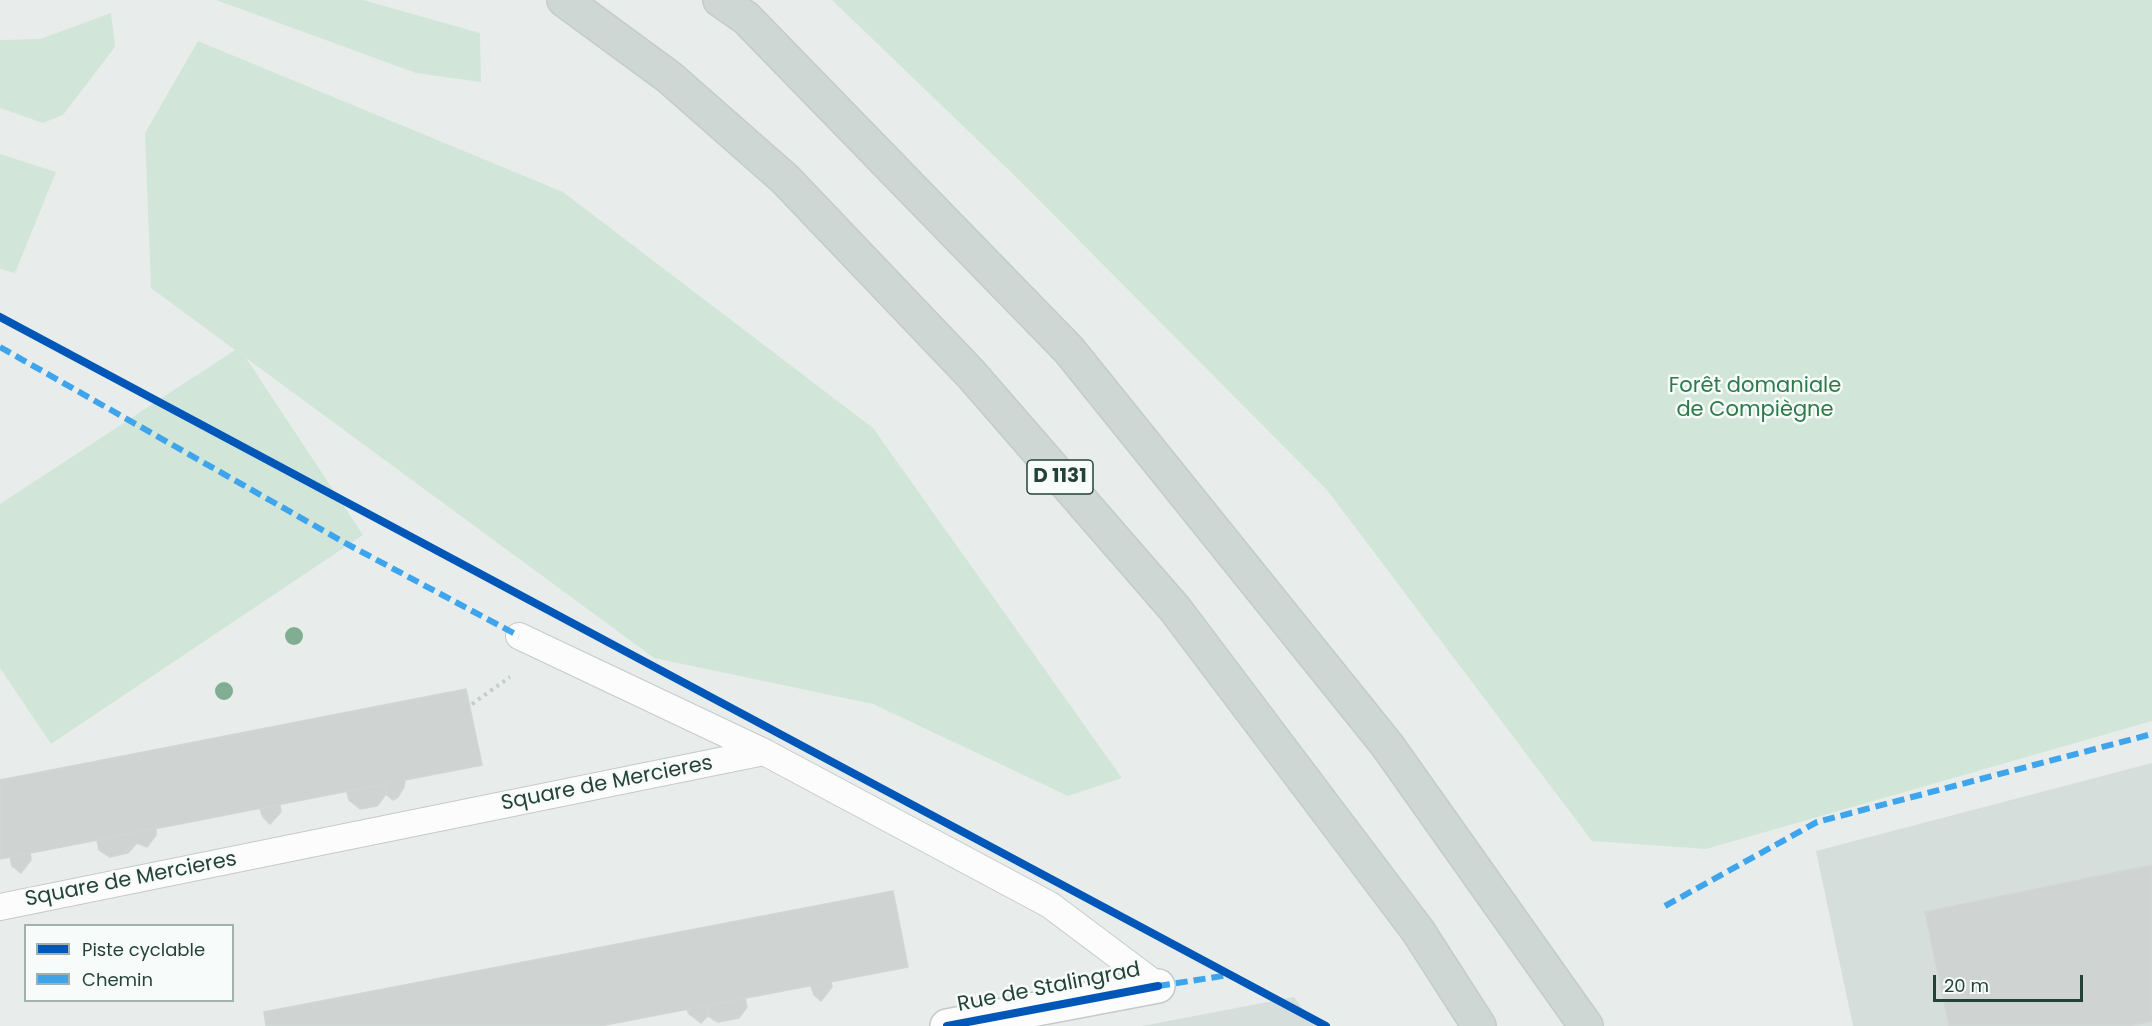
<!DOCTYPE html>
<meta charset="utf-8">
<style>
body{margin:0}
#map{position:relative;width:2152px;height:1026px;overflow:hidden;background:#e8edeb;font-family:Poppins,sans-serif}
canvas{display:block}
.legend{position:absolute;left:24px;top:924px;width:210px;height:78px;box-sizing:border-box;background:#f7fbf9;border:2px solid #a3b1ad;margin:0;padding:8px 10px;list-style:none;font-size:18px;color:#24423a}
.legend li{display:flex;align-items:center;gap:12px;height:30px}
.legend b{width:30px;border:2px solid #a3b1ad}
.scale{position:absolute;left:1933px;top:975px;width:150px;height:27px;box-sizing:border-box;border:3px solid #24423a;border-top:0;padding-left:8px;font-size:18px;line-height:21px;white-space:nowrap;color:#24423a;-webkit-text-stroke:4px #f7fbf9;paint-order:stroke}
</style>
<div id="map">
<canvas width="2152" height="1026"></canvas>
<ul class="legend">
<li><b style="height:8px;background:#0057b8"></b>Piste cyclable</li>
<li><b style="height:8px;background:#3ea4ec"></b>Chemin</li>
</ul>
<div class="scale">20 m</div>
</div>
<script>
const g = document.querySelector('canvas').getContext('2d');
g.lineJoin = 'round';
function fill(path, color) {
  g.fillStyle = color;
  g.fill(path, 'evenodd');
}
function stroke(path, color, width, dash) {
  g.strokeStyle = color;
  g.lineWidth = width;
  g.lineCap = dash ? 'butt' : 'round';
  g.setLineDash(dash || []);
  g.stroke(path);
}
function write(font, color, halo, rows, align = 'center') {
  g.font = font + ' Poppins,sans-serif';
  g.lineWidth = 5;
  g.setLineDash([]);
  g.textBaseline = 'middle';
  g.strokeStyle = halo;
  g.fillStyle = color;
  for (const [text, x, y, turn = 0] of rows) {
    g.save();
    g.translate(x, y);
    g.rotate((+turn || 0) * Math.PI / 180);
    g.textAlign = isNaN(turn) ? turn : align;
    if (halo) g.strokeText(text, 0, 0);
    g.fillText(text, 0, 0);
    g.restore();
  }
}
fill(new Path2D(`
 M2152,763v263h-299l-37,-175z
 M1294,997l21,29h-173z`), '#d6dedb');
fill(new Path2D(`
 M216,0h147l117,33 1,49 -65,-9z
 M832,0h1320v721l-446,128 -114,-8 -265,-351 -312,-314z
 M111,13l4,34 -52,68 -20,8 -43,-15v-68l40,-1z
 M198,41l365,151 310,236 249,350 -54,18 -195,-92 -219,-46 -408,-300 117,177 -312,209 -51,-76v-164l235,-154 -84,-62 -6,-155z
 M0,154l56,18 -41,101 -15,-4z`), '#d1e6d8');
const building = new Path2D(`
 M466,689l16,76 -482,94v-79z
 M405,780l-1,7 -6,10 -5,3 -7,-6 -1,-10z
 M385,784l1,10 -9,12 -17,3 -11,-9 -2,-8z
 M280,805l1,7 -11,12 -7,-7 -3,-8z
 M156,828v7l-9,12 -10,-4 -9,10 -18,4 -11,-7 -2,-10z
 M30,853l1,7 -10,13 -9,-7 -2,-9z
 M2152,865v156l-24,5h-179l-24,-114z
 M893,891l15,76 -308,59h-334l-2,-14z
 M831,982l1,5 -11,14 -7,-6 -3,-9z
 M745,998l2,9 -8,11 -21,4 -10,-6 -2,-10z
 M706,1006l2,10 -7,7 -12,-9 -2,-5z`);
fill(building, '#cfd4d2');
stroke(building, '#d1d6d4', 1.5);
const service = new Path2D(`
 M519,636l245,116
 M0,907l764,-155 286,153 108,81`);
const minor = new Path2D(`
 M947,1026l211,-40`);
const primary = new Path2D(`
 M564,0l105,77 116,102 186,195 204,235 243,322 61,95
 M720,0l26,18 323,332 318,395 199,281`);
stroke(service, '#c5cac8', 28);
stroke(minor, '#c5cac8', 36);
stroke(primary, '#c3ccc9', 36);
stroke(new Path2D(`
 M472,704l38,-27`), '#c3ccca', 4, [3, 4.5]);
stroke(service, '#fcfcfc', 26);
stroke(minor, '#fcfcfc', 33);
stroke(primary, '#cfd7d5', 33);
stroke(new Path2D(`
 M0,347l347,197 172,92
 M1665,906l152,-84 335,-88
 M1158,986l71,-11`), '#3ea4ec', 6, [12, 6]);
stroke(new Path2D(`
 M0,317l1326,709
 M947,1026l211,-40`), '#0057b8', 8);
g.fillStyle = '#81ae93';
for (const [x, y] of [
 [294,636],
 [224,691]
]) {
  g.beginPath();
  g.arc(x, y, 9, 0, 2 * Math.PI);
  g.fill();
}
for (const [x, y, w] of [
 [1060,477,66]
]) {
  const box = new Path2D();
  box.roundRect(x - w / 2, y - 17, w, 34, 4.5);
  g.fillStyle = '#f7fbf9';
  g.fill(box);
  stroke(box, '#24423a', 1.5);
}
write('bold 20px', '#24423a', null, [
 ["D 1131",1060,477]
]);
write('21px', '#2d7a4b', '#f7fbf9', [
 ["Forêt domaniale",1755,387],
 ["de Compiègne",1755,411]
]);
write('21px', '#24423a', '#f7fbf9', [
 ["Square de Mercieres",607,784,-11],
 ["Square de Mercieres",131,880,-11],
 ["Rue de Stalingrad",1049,988,-11]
]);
</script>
